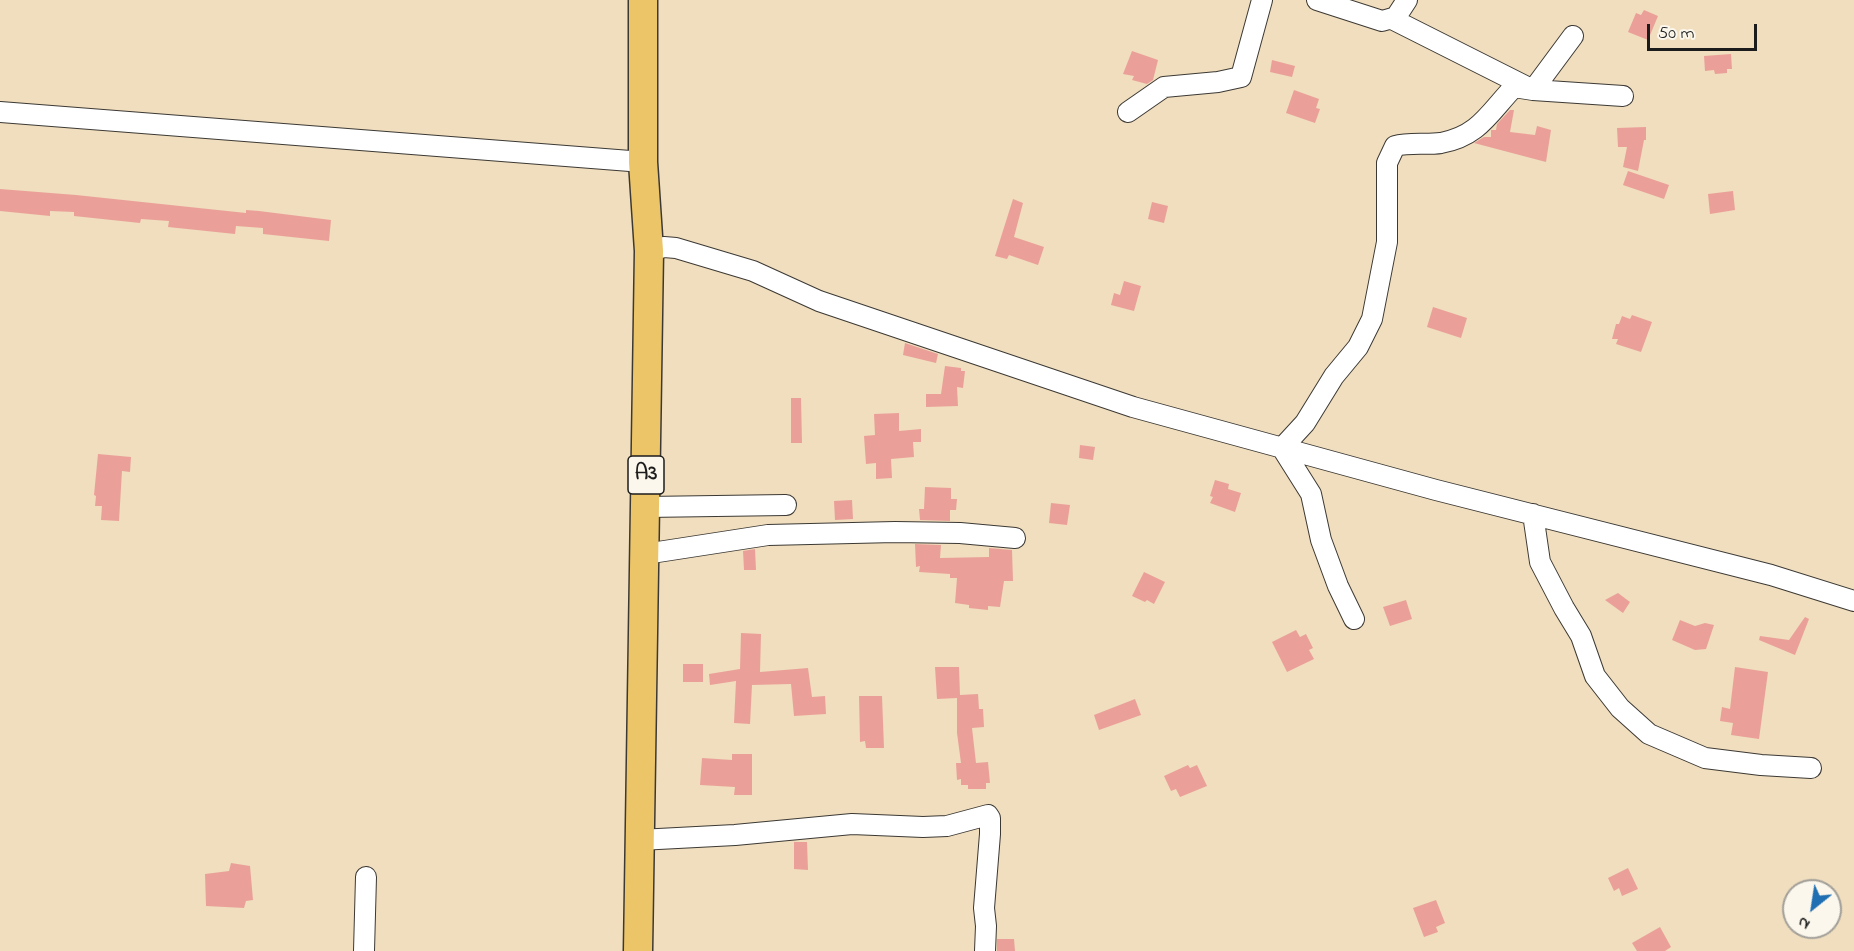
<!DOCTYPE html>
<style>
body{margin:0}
#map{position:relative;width:1854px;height:951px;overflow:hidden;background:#f0debe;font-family:"Indie Flower",sans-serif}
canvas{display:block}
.north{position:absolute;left:1782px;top:879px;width:60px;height:60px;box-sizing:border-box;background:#fbf7ec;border:2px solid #a29f99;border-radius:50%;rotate:210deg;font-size:16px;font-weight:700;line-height:24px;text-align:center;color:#1c1c1c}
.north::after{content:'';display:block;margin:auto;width:21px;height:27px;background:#1f6fb2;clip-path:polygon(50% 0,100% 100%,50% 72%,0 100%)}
.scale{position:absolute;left:1647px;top:24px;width:110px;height:27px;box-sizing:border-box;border:3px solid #1c1c1c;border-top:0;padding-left:8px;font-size:18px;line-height:21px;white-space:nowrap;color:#1c1c1c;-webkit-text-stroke:4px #fbf7ec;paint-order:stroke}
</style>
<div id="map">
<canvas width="1854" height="951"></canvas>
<div class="north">N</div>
<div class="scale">50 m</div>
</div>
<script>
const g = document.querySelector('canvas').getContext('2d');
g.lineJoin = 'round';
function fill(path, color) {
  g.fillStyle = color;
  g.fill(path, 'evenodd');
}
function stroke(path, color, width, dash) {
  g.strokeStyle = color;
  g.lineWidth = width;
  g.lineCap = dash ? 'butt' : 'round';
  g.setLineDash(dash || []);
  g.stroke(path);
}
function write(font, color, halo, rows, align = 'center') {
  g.font = font + ' "Indie Flower",sans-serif';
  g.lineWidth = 5;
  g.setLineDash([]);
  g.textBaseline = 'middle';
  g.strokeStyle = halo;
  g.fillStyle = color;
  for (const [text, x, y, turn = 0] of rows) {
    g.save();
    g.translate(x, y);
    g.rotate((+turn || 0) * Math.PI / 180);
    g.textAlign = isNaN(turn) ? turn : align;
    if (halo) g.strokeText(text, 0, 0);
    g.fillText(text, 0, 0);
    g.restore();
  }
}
fill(new Path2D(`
 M1644,10l14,6 -10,24 -20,-8 8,-19 5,2z
 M1132,51l26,9 -5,20 -6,4 -15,-4 2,-4 -11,-2z
 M1731,54l1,15h-5v4l-12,1 -1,-4 -9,1 -1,-15z
 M1272,60l23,6 -3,11 -22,-5z
 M1294,90l25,9 -3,9 4,1 -5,14 -29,-10z
 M1510,110h4l-4,22 25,3 2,-9 14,4 -5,32 -72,-19 10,-6h7v-7h5l1,-6z
 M1646,127v13h-2l-6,31 -15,-4 4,-20h-9l-1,-19z
 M1628,171l41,14 -5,14 -41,-14z
 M0,189l76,6 170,18v-3l13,1 72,9 -2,21 -66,-7v-6l-27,-2 -1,8 -67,-7 1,-6 -28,-2 -1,4 -66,-7v-4l-24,-1v5l-50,-5z
 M1733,191l2,19 -25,4 -2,-20z
 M1013,199l10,4 -9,34 30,10 -6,18 -29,-10 -2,4 -12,-3z
 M1152,202l16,4 -4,17 -16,-4z
 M1124,281l17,5 -7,25 -23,-6 3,-12 6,2z
 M1433,307l34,11 -6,20 -34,-11z
 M1632,315l20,7 -11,30 -25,-8 2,-5h-6l4,-15h3l3,-8 8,3z
 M905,343l33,11 -2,9 -33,-8z
 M945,366l16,2v3h4l-2,17 -6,-1 1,19 -32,1v-13h15z
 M791,398h10l1,45h-11z
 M899,413v18l22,-2v13h-8l1,15 -23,2 1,19 -16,1v-16l-10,1 -2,-28 11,-1 -1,-21z
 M1080,445l15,2 -2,13 -14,-2z
 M98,454l33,3 -1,15 -8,-1 -3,50 -18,-1 1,-14h-7l1,-10 -2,-1z
 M1215,480l14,4 -1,5 13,4 -6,19 -25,-9 3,-6 -3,-1z
 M925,487l26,1v11h6l-1,11h-6v11l-30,-1 -1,-11h5z
 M852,500l1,19 -18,1 -1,-19z
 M1051,503l19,2 -3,20 -18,-2z
 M915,544l26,1 -1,13 49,-1v-9l23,2 1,31h-9l-4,26 -12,-1v4l-19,-2v-3l-14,-2 2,-25h-7v-4l-31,-2 1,-6 -4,1z
 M755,549l1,21h-12l-1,-19z
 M1144,572l21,10 -11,22 -7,-4 -2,2 -13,-6z
 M1618,593l12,9 -7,11 -18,-13z
 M1406,600l6,19 -22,7 -7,-19z
 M1805,617l4,2 -14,36 -36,-15 1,-4 29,4z
 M1680,620l15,6 10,-3 9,2 -8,24 -11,1 -23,-10z
 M1296,630l4,7 6,-3 7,14 -4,2 5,9 -27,13 -15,-30z
 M741,633l20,1 -1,38 48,-4 4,29 13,-1 1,18 -32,2 -3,-32 -39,1 -2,39 -16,-1 2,-42 -26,4 -1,-11 31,-5z
 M683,664h20v18h-20z
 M935,667h24l1,28 18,-1 1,15h4l1,18 -12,1 4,35 12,-1 2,21h-4v6h-18v-4h-7v-6l-4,1 -1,-17h5l-4,-30v-35l-20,1z
 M1735,667l33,5 -9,67 -28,-4 2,-12 -13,-2 2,-14 8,2z
 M859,696h23l2,52h-18l-1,-7 -5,1z
 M1135,699l6,16 -42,15 -5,-15z
 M732,754h20v41h-18l1,-8 -35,-2 2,-27 30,2z
 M1188,765l2,3 7,-3 10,21 -27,11 -4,-8 -5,2 -7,-15z
 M794,842h13l1,28 -14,-1z
 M231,863l19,3 3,34 -7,1 -2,7 -38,-2 -1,-32 24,-3z
 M1628,868l10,21 -16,7 -3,-8 -5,3 -6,-13z
 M1436,900l9,23 -9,4 2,5 -14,5 -11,-29z
 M1660,927l11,20 -6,4h-28l-5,-8z
 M997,939h17l1,12h-18z`), '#eaa099');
const minor = new Path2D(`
 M1317,0l65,21 14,-4
 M1407,0l-13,20 139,70 90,6
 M0,112l643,50
 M1128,112l36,-25 54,-5 23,-5 21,-77
 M649,251l15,-4 12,1 77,23 66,30 314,106 303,83 335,85 83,26
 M646,507l140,-2
 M1533,514l7,48 24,46 17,28 14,40 25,32 29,26 56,24 56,7 50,3
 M645,554l123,-19 127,-3 65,1 55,5
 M1354,619l-16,-33 -17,-46 -10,-46 -29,-46 23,-25 29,-47 24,-29 14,-28 15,-77v-79l8,-17c14,-4 31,-1 46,-3 38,-7 48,-30 73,-56l19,3 40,-54
 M639,840l96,-5 117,-11 71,3 24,-1 41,-11 2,3v16l-6,74 2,18 -1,25
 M364,951l2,-74`);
const highway = new Path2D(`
 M638,951l11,-700 -6,-89v-162`);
stroke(minor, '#3c3934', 22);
stroke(highway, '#3c3934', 31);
stroke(minor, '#fff', 20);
stroke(highway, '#edc569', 28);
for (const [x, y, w] of [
 [646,475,36]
]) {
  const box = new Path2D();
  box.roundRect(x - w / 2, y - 19, w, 38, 4.5);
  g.fillStyle = '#fbf7ec';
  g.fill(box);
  stroke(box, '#1c1c1c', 1.5);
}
write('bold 22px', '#1c1c1c', null, [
 ["A3",646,475]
]);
</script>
